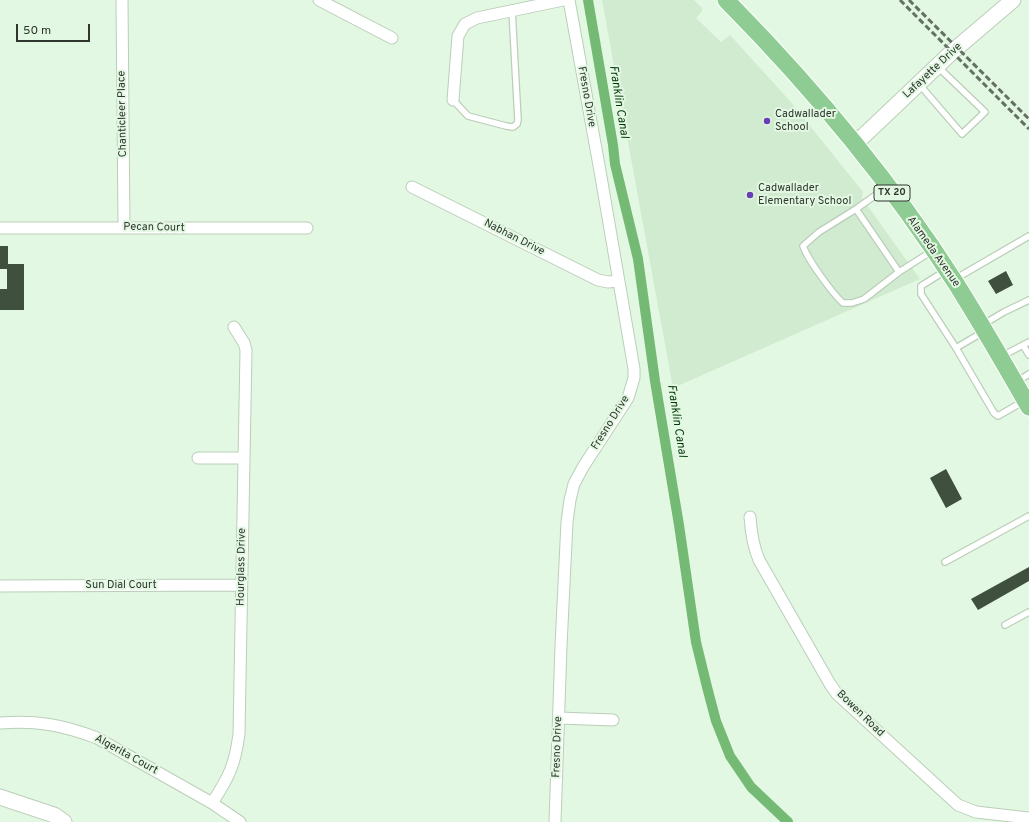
<!DOCTYPE html>
<style>
body{margin:0}
#map{position:relative;width:1029px;height:822px;overflow:hidden;background:#e3f8e2;font-family:Overpass,sans-serif}
canvas{display:block}
.scale{position:absolute;left:16px;top:24px;width:74px;height:18px;box-sizing:border-box;border:2px solid #2e362e;border-top:0;padding-left:5px;font-size:12px;line-height:14px;white-space:nowrap;color:#2e362e;-webkit-text-stroke:3px #e3f8e2;paint-order:stroke}
</style>
<div id="map">
<canvas width="1029" height="822"></canvas>
<div class="scale">50 m</div>
</div>
<script>
const g = document.querySelector('canvas').getContext('2d');
g.lineJoin = 'round';
function fill(path, color) {
  g.fillStyle = color;
  g.fill(path, 'evenodd');
}
function stroke(path, color, width, dash) {
  g.strokeStyle = color;
  g.lineWidth = width;
  g.lineCap = dash ? 'butt' : 'round';
  g.setLineDash(dash || []);
  g.stroke(path);
}
function write(font, color, halo, rows, align = 'center') {
  g.font = font + ' Overpass,sans-serif';
  g.lineWidth = 4;
  g.setLineDash([]);
  g.textBaseline = 'middle';
  g.strokeStyle = halo;
  g.fillStyle = color;
  for (const [text, x, y, turn = 0] of rows) {
    g.save();
    g.translate(x, y);
    g.rotate((+turn || 0) * Math.PI / 180);
    g.textAlign = isNaN(turn) ? turn : align;
    if (halo) g.strokeText(text, 0, 0);
    g.fillText(text, 0, 0);
    g.restore();
  }
}
fill(new Path2D(`
 M602,0h92l8,8v3l-6,7 25,24 9,-7 60,66 73,91 -1,6 58,81 -247,109z`), '#d1ebd0');
stroke(new Path2D(`
 M588,0l25,145 2,19 23,95 17,122 24,144 17,117 11,45 9,34 14,35 21,31 37,35`), '#74ba75', 10);
fill(new Path2D(`
 M0,246h8v18h16v46h-24v-21h7v-20h-7z
 M1006,271l7,14 -17,9 -8,-13z
 M946,469l16,30 -16,9 -16,-30z
 M1029,567v14l-51,29 -7,-11z`), '#3f503e');
const lane = new Path2D(`
 M919,84l43,50 23,-22 -48,-46
 M453,100l15,16 38,10 7,1 4,-3 1,-4 -6,-110
 M887,187l-31,22 -37,23 -16,14c5,14 29,47 40,57h9l12,-4 35,-27 33,-21
 M856,209l43,63
 M945,271l-24,15v8l35,54 27,-16
 M955,279l74,-43
 M984,324l20,-12 25,-12
 M1023,345l6,10
 M956,348l38,65 4,3 26,-15
 M1002,356l27,-14
 M1016,382l13,-8
 M945,562l84,-46
 M1005,625l24,-13`);
const street = new Path2D(`
 M122,0l2,227
 M319,0l73,38
 M453,100l5,-64 7,-12 12,-6 86,-18
 M412,187l186,93 10,2 10,-1
 M0,228h307
 M198,458h46
 M750,517c1,15 3,29 9,43l71,124 7,10 121,111 18,7 53,6
 M0,586l241,-1
 M559,718l54,2
 M0,723c36,-3 63,2 97,15l115,65 28,19
 M212,803c17,-26 23,-38 27,-69l7,-384 -2,-7 -10,-16
 M555,822l6,-176 6,-124 3,-22 4,-16 9,-17 45,-69 6,-20v-9l-34,-198 -31,-171`);
const secondary = new Path2D(`
 M855,144l97,-92 61,-52
 M0,797l54,18 10,7`);
const primary = new Path2D(`
 M726,0c83,84 165,182 229,282 26,41 50,83 74,125`);
stroke(lane, '#baceb9', 8);
stroke(street, '#baceb9', 13);
stroke(secondary, '#baceb9', 17);
stroke(primary, '#fff', 19);
stroke(lane, '#fff', 5.5);
stroke(street, '#fff', 11);
stroke(secondary, '#fff', 15);
stroke(primary, '#8ecc93', 17);
stroke(new Path2D(`
 M900,0l129,129
 M909,0l120,119`), '#647063', 3, [6, 3]);
for (const [x, y, r, color] of [
 [767,121,4,"#683eb6"],
 [750,195,4,"#683eb6"]
]) {
  const dot = new Path2D();
  dot.arc(x, y, r, 0, 2 * Math.PI);
  g.fillStyle = color;
  g.fill(dot);
  stroke(dot, '#e3f8e2', 1.5);
}
for (const [x, y, w] of [
 [892,193,36]
]) {
  const box = new Path2D();
  box.roundRect(x - w / 2, y - 8, w, 16, 3);
  g.fillStyle = '#e3f8e2';
  g.fill(box);
  stroke(box, '#2e362e', 1);
}
write('bold 10px', '#2e362e', null, [
 ["TX 20",892,193]
]);
write('11px', '#2e362e', '#e3f8e2', [
 ["Lafayette Drive",933,71,-43],
 ["Fresno Drive",586,97,80],
 ["Chanticleer Place",123,114,-91],
 ["Pecan Court",154,228,1],
 ["Nabhan Drive",514,238,27],
 ["Alameda Avenue",933,252,55],
 ["Fresno Drive",611,423,-58],
 ["Hourglass Drive",242,567,-89],
 ["Sun Dial Court",121,586],
 ["Bowen Road",860,714,44],
 ["Fresno Drive",558,747,-88],
 ["Algerita Court",126,755,29]
]);
write('11px', '#2e362e', '#e3f8e2', [
 ["Cadwallader",775,115],
 ["School",775,128],
 ["Cadwallader",758,189],
 ["Elementary School",758,202]
], 'left');
write('italic 12px', '#03380a', '#e3f8e2', [
 ["Franklin Canal",618,102,81],
 ["Franklin Canal",676,421,81]
]);
</script>
